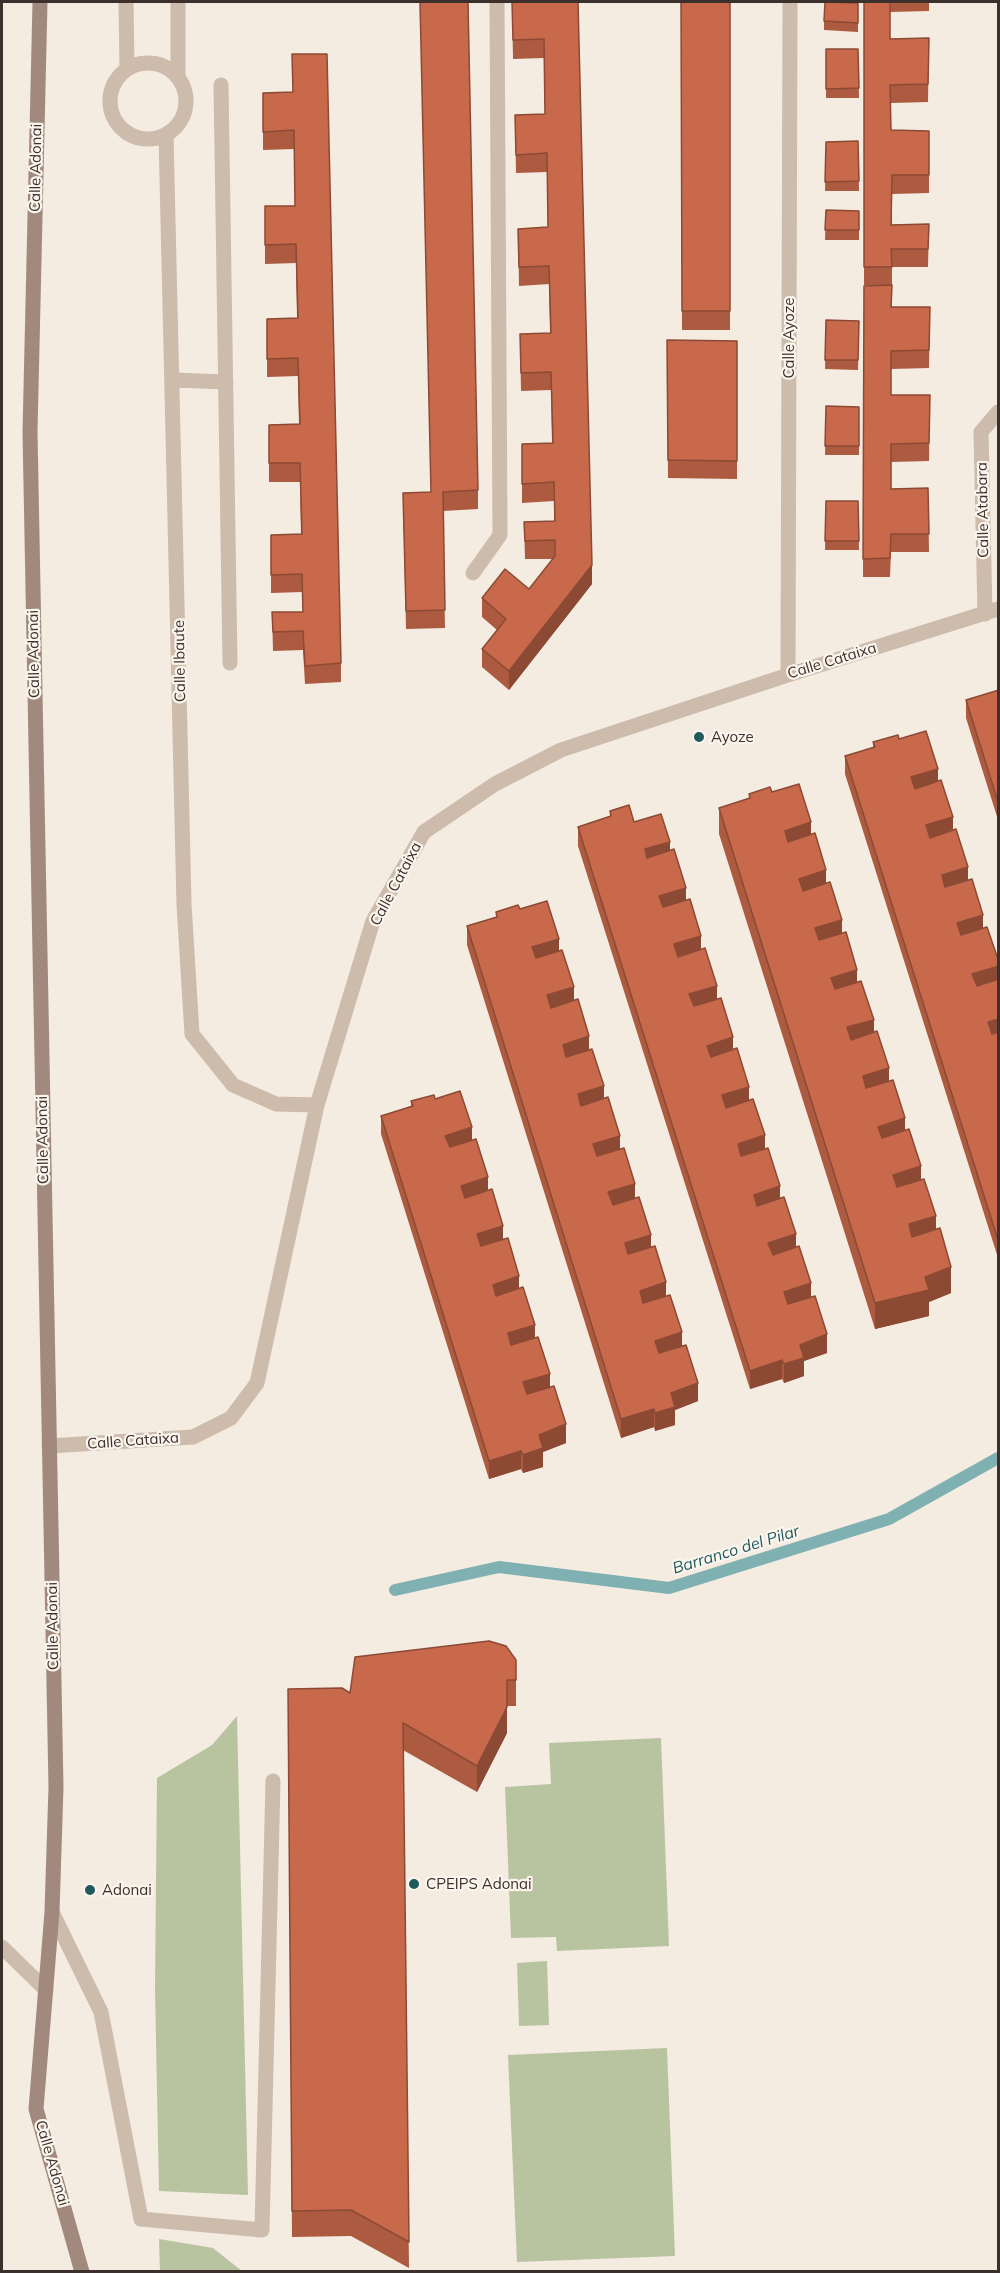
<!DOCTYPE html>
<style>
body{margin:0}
#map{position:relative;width:1000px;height:2273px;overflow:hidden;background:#f4ebe1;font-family:Mulish,sans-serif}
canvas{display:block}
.frame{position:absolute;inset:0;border:3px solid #3b302b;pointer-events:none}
</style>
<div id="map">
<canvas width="1000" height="2273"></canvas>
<div class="frame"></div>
</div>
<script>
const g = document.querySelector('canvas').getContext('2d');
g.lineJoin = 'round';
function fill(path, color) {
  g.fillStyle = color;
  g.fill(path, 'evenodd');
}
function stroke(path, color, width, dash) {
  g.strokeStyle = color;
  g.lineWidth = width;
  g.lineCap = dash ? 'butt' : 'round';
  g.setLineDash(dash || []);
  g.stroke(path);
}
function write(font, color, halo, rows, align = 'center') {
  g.font = font + ' Mulish,sans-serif';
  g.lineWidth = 4.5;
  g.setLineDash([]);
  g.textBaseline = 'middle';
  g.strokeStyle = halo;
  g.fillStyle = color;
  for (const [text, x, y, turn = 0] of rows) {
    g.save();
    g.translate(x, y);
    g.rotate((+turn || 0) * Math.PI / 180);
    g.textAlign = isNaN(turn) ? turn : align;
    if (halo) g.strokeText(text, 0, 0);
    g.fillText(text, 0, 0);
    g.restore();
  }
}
fill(new Path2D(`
 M237,1716l11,479 -89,-4 -4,-202 2,-211 55,-33z
 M661,1738l8,208 -112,5 -1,-14 -45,1 -6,-151 46,-3 -2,-41z
 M547,1961l2,64 -30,1 -2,-63z
 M667,2048l8,208 -158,6 -9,-207z
 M159,2239l54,9 29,23h-82z`), '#b8c4a0');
stroke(new Path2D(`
 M395,1590l104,-23 170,21 220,-69 109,-61`), '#7fb0b2', 12);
stroke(new Path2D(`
 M221,85l9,578
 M173,380l53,2
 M52,1912l49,100 40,207 121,11 11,-449`), '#cdbbac', 15);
stroke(new Path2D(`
 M126,2l1,67
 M178,2v75
 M110 101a38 38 0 1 1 76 0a38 38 0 1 1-76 0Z
 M166,135l18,769 8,130 41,51 43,19 41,1
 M473,573l27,-38 -3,-533
 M985,614l-4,-182 17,-20
 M788,675l2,-673
 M49,1446l144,-9 38,-19 26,-35 60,-278 56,-184 51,-89 71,-48 66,-34 227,-75 210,-66
 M2,1947l44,43`), '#cdbbac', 15);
stroke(new Path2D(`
 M40,2l-10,430 26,1355 -4,125 -16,197 46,163`), '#a18a7d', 15);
fill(new Path2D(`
 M512,2h66l14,582 -83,106 -27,-23v-18l15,-19 -15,-13v-19l47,-9 25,-30h-29l-1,-37 30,-1v-20l-32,2v-59l30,-1 -1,-53 -30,1 -1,-57 30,-1 -1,-49 -30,2 -1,-57 30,-2 -1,-55 -31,1 -1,-58 30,-1 -1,-56 -31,1z
 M681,2h49v328h-48z
 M864,2h65v9l-39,1v27l39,-1 -1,64 -37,1v27l38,1v62l-37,1v31l37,-1 -1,43h-36v40h38l-1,61 -38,1v26h39l-1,66 -38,1v27l37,-1 1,64h-38l-1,25h-27l1,-291 16,-1h-16z
 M858,3v29l-34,-2v-9z
 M826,49h32l1,49h-33z
 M292,54l49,609v19l-36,2 -2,-34 -30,1 -1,-39h31l-1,-20 -31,1v-58l30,-1 -1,-52h-31v-57l30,-1 -1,-48 -31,1v-58l30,-1 -1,-55 -31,1v-58h30l-1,-57 -31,1v-57l30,-1z
 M858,141l1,50h-34l1,-49z
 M826,210l33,1v29h-34z
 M826,320l33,1 -1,49 -33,-1z
 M667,340l70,1v138l-69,-1z
 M826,406l33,1v48h-34z
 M478,490v19l-35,2 2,117 -39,1 -3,-136z
 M826,501h32l1,49h-34z
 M998,682h1v141l-33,-105v-18l32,-10z
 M899,739l39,42 45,147 16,34v299l-154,-487v-18l28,-9v-5z
 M772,792l39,42 31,99 94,297 15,63 -22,9v14l-54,13 -156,-495v-26l30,-10v-4z
 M610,811l24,11 36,29 16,49 15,50 110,347 16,56 -23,8v15l-20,7 -2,-4 -32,10 -172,-543v-19l32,-11z
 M520,909l39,42 45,148 78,247 16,55 -23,9v15l-20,6 -1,-4 -33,11 -154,-493v-19l29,-8v-6z
 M435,1099l37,41 47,148 47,155 -23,9v15l-20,6 -2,-4 -32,10 -108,-345v-18l30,-10v-5z
 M516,1660v46h-9v27l-30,59 -74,-42 6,518 -58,-32 -59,1 -4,-548 62,4z`), '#ac5a40');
fill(new Path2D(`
 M592,565v19l-83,106v-19z
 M938,769v19l-27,8v-19z
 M953,817v19l-27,8v-19z
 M811,822v26l-26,9v-26z
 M670,842v18l-25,8v-19z
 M968,867v18l-26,9v-19z
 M826,870v27l-27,8v-26z
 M686,888v19l-27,8v-19z
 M983,915v19l-26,8v-19z
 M842,920v26l-27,9v-27z
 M701,936v19l-27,8v-19z
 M559,939v18l-27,9v-19z
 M999,966v18l-27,8v-18z
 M857,970v26l-26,8v-26z
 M717,986v18l-28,9v-19z
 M574,987v18l-27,9v-19z
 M999,1019v19l-11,3v-19z
 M874,1020v26l-27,8v-27z
 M589,1036v19l-26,9v-19z
 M733,1037v19l-26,8v-18z
 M889,1068v26l-26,9v-27z
 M604,1086v18l-26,8v-18z
 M749,1087v19l-27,7v-18z
 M905,1118v27l-27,8v-26z
 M472,1127v19l-27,8v-18z
 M765,1135v19l-27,8v-18z
 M620,1136v18l-27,8v-18z
 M921,1166v27l-28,8v-26z
 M488,1177v19l-27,8v-18z
 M635,1184v19l-27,8v-19z
 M780,1186v18l-26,9v-18z
 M936,1216v26l-27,8v-26z
 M503,1226v18l-26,8v-18z
 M796,1234v18l-28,9v-18z
 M651,1235v18l-26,9v-19z
 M951,1267v26l-22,9v14l-54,13v-26l50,-26z
 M519,1276v19l-26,8v-18z
 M666,1282v19l-26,9v-19z
 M811,1283v19l-27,9v-19z
 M535,1325v18l-27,8v-18z
 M682,1332v19l-27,9v-19z
 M827,1334v19l-23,8v15l-20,7v-19l16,-19z
 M782,1360v19l-32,10v-18z
 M550,1374v18l-27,9v-19z
 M698,1383v18l-23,9v15l-20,6v-18l16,-20z
 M654,1409v18l-33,11v-19z
 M566,1424v19l-23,9v15l-20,6v-18l16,-20z
 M521,1451v18l-32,10v-18z
 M507,1680v53l-30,59v-26z`), '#8c4a34');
const building = new Path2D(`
 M420,2h48l10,488 -35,2 2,118 -39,1 -3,-118 28,-1z
 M512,2h66l14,563 -83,106 -27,-22 24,-30 -24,-21 23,-29 24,20 26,-33v-16l-30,1 -1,-19 31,-1 -1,-39 -32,2v-40l31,-1 -2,-71 -30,1 -1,-39 31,-1 -2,-67 -30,1 -1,-38 30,-2 -1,-74 -31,2 -1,-40 30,-1 -1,-75 -31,1z
 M681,2h49v309h-48z
 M825,2l33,1v20l-34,-2z
 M864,2h26v37l39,-1 -1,46 -38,1 1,45 38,1v44h-37l-1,50 38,-1 -1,25h-37l1,18h-28z
 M826,49h32l1,39 -33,1z
 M292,54h35l14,609 -36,3 -2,-35 -30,1 -1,-20h31l-1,-38 -31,1v-40l31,-1 -2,-71h-31v-38l31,-1 -2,-66 -31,1v-40l31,-1 -2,-74 -31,1v-39h30l-1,-76 -31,2v-39l30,-1z
 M858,141l1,40 -34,1 1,-40z
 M826,210l33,1v19h-34z
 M892,285l-1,22h39l-1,43 -38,1v44h39l-1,48 -38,1v45l37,-1 1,46h-38l-1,24 -27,1 1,-273z
 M826,320l33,1 -1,39h-33z
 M667,340l70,1v120l-69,-1z
 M826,406l33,1v39h-34z
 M826,501h32l1,40h-34z
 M999,690v115l-33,-105z
 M926,731l12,38 -27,8 4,12 26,-9 12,37 -27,8 4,13 26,-9 12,38 -26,8 3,12 27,-8 11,36 -26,8 4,12 26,-8 12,35v4l-27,8 5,12 22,-7v40l-11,3 4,12 7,-2v211l-154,-487 30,-9 -2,-5 25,-7 1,4z
 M799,784l12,38 -26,9 3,11 27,-9 11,37 -27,9 4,12 27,-9 12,38 -27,8 4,12 27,-8 11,38 -26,8 4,11 26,-8 13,39 -27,7 4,13 26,-9 12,37 -26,8 3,12 27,-8 12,38 -27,9 4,11 27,-9 12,37 -28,9 4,12 27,-8 12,37 -27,8 3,13 28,-9 11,39 -26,10 4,13 -54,13 -156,-495 31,-10 -1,-4 21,-7 2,5z
 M629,805l5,17 27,-8 9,28 -25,7 2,9 27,-9 12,39 -27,8 4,11 27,-8 11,37 -27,8 4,13 27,-9 12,38 -28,8 5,12 27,-8 12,39 -26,9 4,11 26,-9 12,39 -27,8 4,13 27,-9 12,36 -27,9 3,12 27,-8 12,38 -26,9 3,11 27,-9 12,37 -28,9 5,12 26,-9 12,37 -27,9 4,12 27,-8 12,38 -27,11 4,13 -20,6 -2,-4 -32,11 -172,-544 33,-11 -1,-5z
 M547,901l12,38 -27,8 4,11 26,-8 12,37 -27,8 4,13 27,-9 11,37 -26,9 3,12 26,-8 12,37 -26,8 3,12 27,-9 12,39 -27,8 4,12 27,-8 11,36 -27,8 5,13 26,-8 12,38 -26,8 3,11 27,-8 11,36 -26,9 3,12 27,-8 12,37 -27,9 4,12 27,-8 12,38 -27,10 4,14 -20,6 -1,-4 -33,10 -154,-493 30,-9 -1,-5 22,-7 2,4z
 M460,1091l12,36 -27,9 5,11 26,-8 12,38 -27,9 4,12 27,-9 11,37 -26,8 4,12 27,-8 11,38 -26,9 3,11 27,-9 12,38 -27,8 3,12 27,-8 12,37 -27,8 4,12 27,-8 12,38 -27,11 4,13 -20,7 -2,-4 -32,10 -108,-345 32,-10 -2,-5 23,-6 1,4z
 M489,1641l17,5 10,14v20h-9v27l-30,59 -74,-43 6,519 -58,-32 -59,1 -4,-522 54,-1 8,5 5,-36z`);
fill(building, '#c8694b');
stroke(building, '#8c4a34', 1.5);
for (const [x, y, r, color] of [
 [699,737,6,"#1f5a5e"],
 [414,1884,6,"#1f5a5e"],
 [90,1890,6,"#1f5a5e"]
]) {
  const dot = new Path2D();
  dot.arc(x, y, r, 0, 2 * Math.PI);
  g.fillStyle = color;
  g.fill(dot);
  stroke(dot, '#fbf5ee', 2);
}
write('15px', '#3b302b', '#fbf5ee', [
 ["Calle Adonai",36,168,-89],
 ["Calle Ayoze",789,338,-90],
 ["Calle Atabara",983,510,-91],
 ["Calle Adonai",34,654,-91],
 ["Calle Ibaute",180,661,-91],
 ["Calle Cataixa",832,661,-17],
 ["Calle Cataixa",396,884,-62],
 ["Calle Adonai",43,1140,-91],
 ["Calle Cataixa",133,1441,-4],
 ["Calle Adonai",53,1626,-91],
 ["Calle Adonai",52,2163,74]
]);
write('15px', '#3b302b', '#fbf5ee', [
 ["Ayoze",711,737],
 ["CPEIPS Adonai",426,1884],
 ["Adonai",102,1890]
], 'left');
write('italic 16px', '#1f5a5e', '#fbf5ee', [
 ["Barranco del Pilar",736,1550,-17]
]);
</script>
